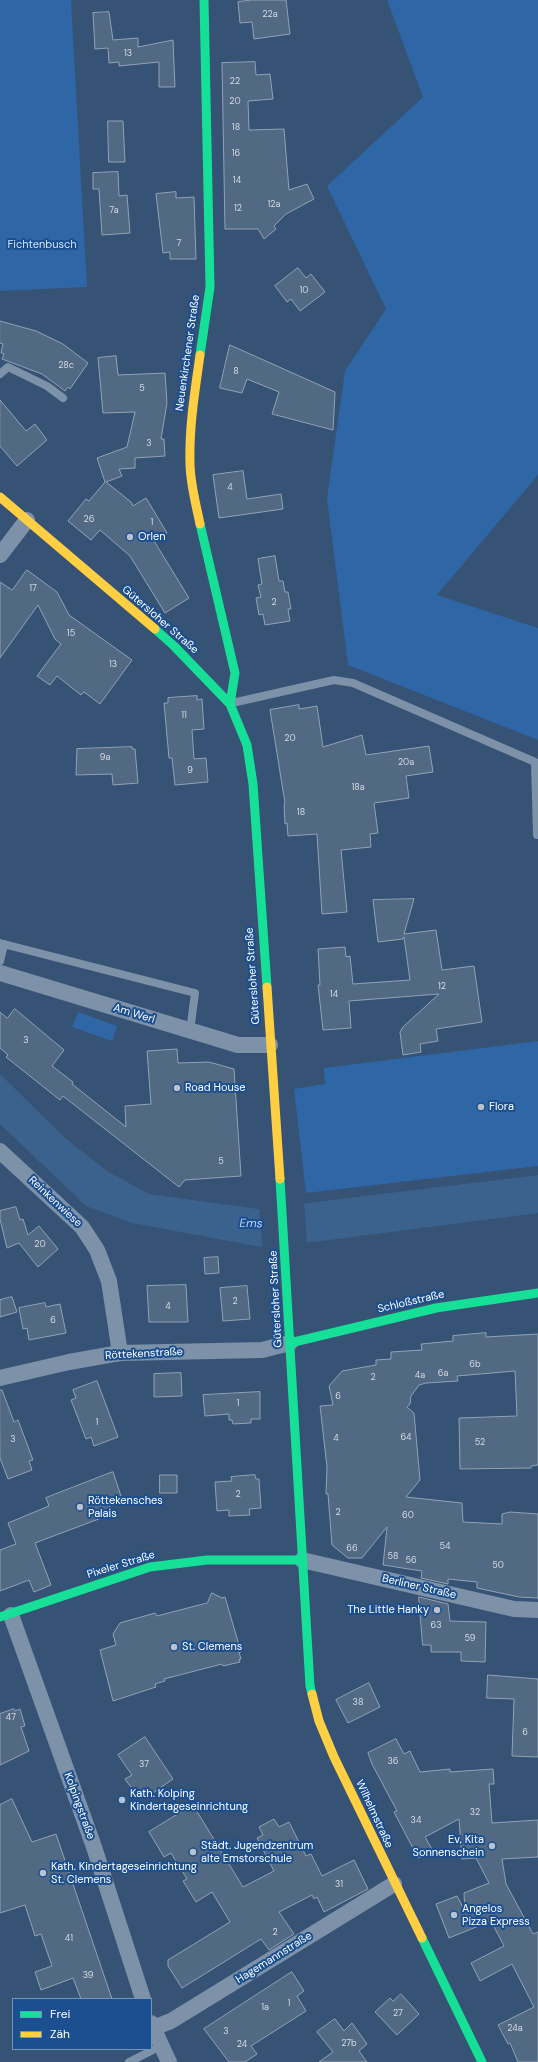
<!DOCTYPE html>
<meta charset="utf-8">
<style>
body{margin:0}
#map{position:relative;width:538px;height:2062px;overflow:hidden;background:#365274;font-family:"DM Sans",sans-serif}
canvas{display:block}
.legend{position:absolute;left:12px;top:1998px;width:140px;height:52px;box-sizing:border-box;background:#1b4f8f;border:1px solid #7695bc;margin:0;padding:5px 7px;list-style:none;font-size:12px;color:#fff}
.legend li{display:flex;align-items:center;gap:8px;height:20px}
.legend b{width:20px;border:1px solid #7695bc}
</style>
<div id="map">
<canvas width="538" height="2062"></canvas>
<ul class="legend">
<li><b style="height:5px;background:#16e098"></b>Frei</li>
<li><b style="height:5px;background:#ffcf43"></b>Zäh</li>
</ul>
</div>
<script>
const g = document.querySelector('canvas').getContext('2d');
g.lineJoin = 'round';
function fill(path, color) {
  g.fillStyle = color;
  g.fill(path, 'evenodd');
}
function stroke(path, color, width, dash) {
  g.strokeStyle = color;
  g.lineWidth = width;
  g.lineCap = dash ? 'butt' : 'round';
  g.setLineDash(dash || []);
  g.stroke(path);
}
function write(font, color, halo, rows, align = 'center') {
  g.font = font + ' "DM Sans",sans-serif';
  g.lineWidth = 4;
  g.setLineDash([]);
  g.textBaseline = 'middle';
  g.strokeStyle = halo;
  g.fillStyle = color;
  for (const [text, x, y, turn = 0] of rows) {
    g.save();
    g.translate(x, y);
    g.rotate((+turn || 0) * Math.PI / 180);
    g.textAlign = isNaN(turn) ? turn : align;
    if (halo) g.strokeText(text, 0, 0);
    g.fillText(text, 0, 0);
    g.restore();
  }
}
fill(new Path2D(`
 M0,0h71l16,287 -87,4z
 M387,0h151v475l-101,120 101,33v112l-190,-75 -21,-167 18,-127 41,-62 -59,-123 96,-89z
 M78,1012l39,14 -5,15 -40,-14z
 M538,1041v125l-232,27 -12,-104 31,-5 -1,-16z`), '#2f66a5');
fill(new Path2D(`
 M0,1074l65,64 42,33 42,23 109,15 280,-34v38l-216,28 -61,6 -129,-24 -46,-17 -86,-82z`), '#3b618d');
fill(new Path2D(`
 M304,1201l3,44 -44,4 -4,-42z`), '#365274');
const building = new Path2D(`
 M252,0h34l4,34 -36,5 -2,-17 -12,1 -2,-21z
 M109,12l4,28 25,-2v9l35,-7 2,47h-16v-25l-40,4v-4l-10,1 -1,-15 -13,1 -2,-36z
 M255,62l1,13 14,-1 3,25 -25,2 1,29 35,-1 5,61 18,-6 7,15 -28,15 -12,12 2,3 -12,10 -6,-10h-33l-3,-166z
 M108,121h15l2,41h-16z
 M118,172l1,24 8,-1 3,38 -28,2 -3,-46h-6v-16z
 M176,192v6l18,-1 2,62h-26v-7l-7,1 -7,-59z
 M298,268l8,10 5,-4 14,18 -25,19 -9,-12 -4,3 -12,-16z
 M0,321l36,10 27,13 25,19 -18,26 -2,-2 -3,4 -23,-17 -40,-15 2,-5 -3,-1 2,-9 -3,-1z
 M230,345l105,47 -2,38 -61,-16 7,-22 -32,-13 -5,14 -22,-5z
 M116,356l2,19 47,-2 2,30 -6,36h3l1,17 -30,2v10l-16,1 3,7 -16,6 25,20 2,4 13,-8 21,35 -13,8 35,57 -24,15 -35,-57 -30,-26 -9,10 -23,-19 18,-22 3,2 16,-19 -8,-24 30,-11 8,-35 -32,1 -5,-55z
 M0,400l26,31 9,-7 12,16 -30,26 -17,-20z
 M243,471l4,28 34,-5 2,15 -64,9 -6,-43z
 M275,556l4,25h4l2,11h3l3,17h-3l2,12 -25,4 -2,-11 -4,1 -3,-17 5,-1 -3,-12 4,-1 -4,-25z
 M27,570l30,22 12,23 63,45 -32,44 -16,-12 -3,3 -24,-19 -7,9 -13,-9 24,-32 -6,-5 -17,-34 -38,53v-76l12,8z
 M197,696v4l5,-1 2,30 -12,1 2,29 12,-1 2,24 -33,3 -3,-27h-3l-5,-55h4v-5z
 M299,705v4l18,-3 6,41 39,-12 4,20 63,-9 4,26 -27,4 3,22 -35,5 4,30 -8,1 1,13 -30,3 6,62 -25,2 -5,-80 -29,2 -1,-13 -2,1 -1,-20 1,-1 -15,-93z
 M132,747v2h3l3,34 -25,2 -1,-11 -36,1 1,-26z
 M414,899l-10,35 32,-4 6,40 32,-4 8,56 -46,7 2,12 -18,3 1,8 -18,3 -3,-23 3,-5 36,-33 -90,7 2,27 -28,2 -5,-45h2l-2,-36 27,-2 1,10 4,-1 3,28 57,-4 -6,-43 -1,2 -25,3 -5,-42z
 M15,1009l49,41 -12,16 21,16 -1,2 54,43 -1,-21 26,-2 -4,-53 30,-2 1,14 31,-1 25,7 7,107 -56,4 -6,7 -116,-91 -3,4 -54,-43 2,-2 -8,-7v-36l7,6z
 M16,1207l4,13 3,-1 5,16 11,-9 19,23 -20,18 -19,-24 -12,5 -7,-29v-8z
 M218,1257l1,16 -14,1 -1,-16z
 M186,1285l2,37h-39l-2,-36z
 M247,1286l3,33 -27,2 -3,-33z
 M12,1297l5,15 -17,5v-17z
 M45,1303l1,4 14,-3 6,29 -37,7 -2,-12 -4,1 -4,-21z
 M486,1333v4l52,-3v131l-7,1v2l-71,1 -1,-51 58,-2 -2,-45 -58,5 1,5 -32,2 -7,2 -8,11 -1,8 -3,3 7,6 6,67 -14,17 56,6 1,19 39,2v-10l8,-2 28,2v84l-19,-1 -42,-9v-6l-29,-3v5l-27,-6 1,-7 -39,-6 4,-38 -25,31h-14l-16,-13 -4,-51h-2l1,-27 -7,-61 13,-1 -4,-19 13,-15 34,-6v-5l15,-1v-7l31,-2 -1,-6 32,-3v-5z
 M181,1373l1,23 -28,1v-23z
 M97,1381l21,56 -24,9 -3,-9 -5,2 -15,-39 5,-2 -3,-8z
 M0,1390h2l12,32 4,-2 15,40 -4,1 3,9 -24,9 -8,-21z
 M260,1392v27h-9v4l-18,1 -1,-4h-3v-6l-24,2 -2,-21z
 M113,1472l8,24 -13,5 4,13 -77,29 16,42 -17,7 -5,-12 -29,11v-41l16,-6 -8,-21 41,-17 -3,-8z
 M160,1475h17v18h-17z
 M255,1475l1,4h3l2,29 -12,1 1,6 -21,1v-6l-12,1 -2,-29 17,-1 -1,-4z
 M212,1593l10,5 3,-1 16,55h-2l2,7h-2l1,3 -17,4 -1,-2 -58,15 1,2 -10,3 1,3 -43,14 -13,-51 16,-5 -3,-11 7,-11 35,-10 2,3 50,-13z
 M419,1597l29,7 2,17 36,1 -1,40 -24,-1v-9h-30v-7h-8z
 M488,1675l50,4v78l-26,-1 2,-57 -27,-1z
 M369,1683l11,24 -32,16 -12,-23z
 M14,1709l1,2 5,-2 5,17 -4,1 8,24 -29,14v-51z
 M145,1737l28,42 -26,18 -6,-8 -6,4 -10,-14 7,-4 -14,-20z
 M396,1739l8,15 6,-3 10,21 30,-3v3l43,-3 1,15h-5l3,39 46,-3v37l-36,2 4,25 27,50 5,-2v130h-20l-8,-19 -2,1 -10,-19 36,-18 -22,-43 -32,17 -9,-18 33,-17 -13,-25 -42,17 -13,-34 21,-8 8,15 -1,-18 25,-10 -13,-25 -14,1 -3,-40 -34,18 8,14 -15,7 -24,-46 3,-1 -25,-47 -4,-11z
 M12,1799l20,43 24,-8 56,165h-31l-8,-21 -32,12 -6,-18 17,-6 -11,-32 -6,2 -10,-31 -25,8v-108z
 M193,1805l50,82 31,-16 -17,-33 6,-3 -4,-8 15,-8 5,8 10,-5 17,34 5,-2 11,22 32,-16 14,29 -44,23 -7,-15 -3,2 -2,-4 -33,17 15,22 -25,16 -8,-11 -79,49 -14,-22v-6l62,-38 -18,-30 -16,10 -13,-21 4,-2 -16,-26 -7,4 -15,-25z
 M292,1972l12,19 -7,5 9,15 -55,35 6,8 -12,8h-16l-25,-33z
 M401,1994l18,20 -22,21 -22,-23 15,-14 3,3z
 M335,2019l9,12 8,-8 15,21 -8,7 8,11h-48l14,-10 -16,-20z`);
fill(building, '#526984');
stroke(building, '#92a2b6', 1);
stroke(new Path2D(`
 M0,374l8,-7 39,19 16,12
 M232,703l102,-23 19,3 182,79 2,73
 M0,943l195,50 -5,38
 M0,961l4,-17
 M129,2062l32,-16`), '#7d92a8', 8);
stroke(new Path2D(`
 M0,555l27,-35
 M0,973l238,72h32
 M0,1151l82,76 15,23 12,31 11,72
 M0,1378l69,-16 51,-9 142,-3 28,-7
 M302,1560l212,49 24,1
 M11,1615l83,232 49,152
 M151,2023l18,39
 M153,2028l18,-7 223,-137`), '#7d92a8', 16);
stroke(new Path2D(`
 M200,355l10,-68 -6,-287
 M200,524l35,149 -5,31
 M155,629l19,17 56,58 17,41 6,39 14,203
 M280,1179l30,507 2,8
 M290,1343l146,-35 102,-15
 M0,1617l150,-50 57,-7h95
 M422,1938l60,124`), '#16e098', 9);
stroke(new Path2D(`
 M200,355c-5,36 -11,71 -10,108 0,20 6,41 10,61
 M0,497l155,132
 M267,987l13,192
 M312,1694l7,27 15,36 88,181`), '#ffcf43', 9);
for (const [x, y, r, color] of [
 [130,537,4,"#b9c2ce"],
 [177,1088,4,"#b9c2ce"],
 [481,1107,4,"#b9c2ce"],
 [80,1507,4,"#b9c2ce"],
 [437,1610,4,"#b9c2ce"],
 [174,1647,4,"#b9c2ce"],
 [122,1800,4,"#b9c2ce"],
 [492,1846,4,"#b9c2ce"],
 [193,1852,4,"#b9c2ce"],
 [43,1873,4,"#b9c2ce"],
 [454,1915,4,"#b9c2ce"]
]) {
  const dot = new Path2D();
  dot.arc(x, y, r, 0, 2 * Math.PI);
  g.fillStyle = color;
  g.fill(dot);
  stroke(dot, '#1b4f8f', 1.5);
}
write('9px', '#d4dae0', null, [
 ["22a",270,15],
 ["13",128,54],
 ["22",235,82],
 ["20",235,102],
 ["18",236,128],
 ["16",236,154],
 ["14",237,181],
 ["12a",274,205],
 ["12",238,209],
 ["7a",114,211],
 ["7",179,244],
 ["10",304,291],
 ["28c",66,366],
 ["8",236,372],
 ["5",142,389],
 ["3",149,444],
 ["4",230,488],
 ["26",89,520],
 ["1",152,523],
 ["17",33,589],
 ["2",274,603],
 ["15",71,634],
 ["13",113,665],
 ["11",184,716],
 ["20",290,739],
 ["9a",105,758],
 ["20a",406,763],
 ["9",190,771],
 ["18a",358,788],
 ["18",301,813],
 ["12",442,987],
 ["14",334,995],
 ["3",26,1041],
 ["5",221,1162],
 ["20",40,1245],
 ["2",235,1302],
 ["4",168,1307],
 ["6",53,1321],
 ["6b",475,1365],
 ["6a",443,1374],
 ["4a",420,1376],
 ["2",373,1378],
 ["6",338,1397],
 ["1",238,1404],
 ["1",97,1423],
 ["64",406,1438],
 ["4",336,1439],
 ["3",13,1440],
 ["52",480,1443],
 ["2",238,1495],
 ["2",338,1513],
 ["60",408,1516],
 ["54",445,1547],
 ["66",352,1549],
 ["58",393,1557],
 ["56",411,1561],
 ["50",498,1566],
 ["63",436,1626],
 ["59",470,1639],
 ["38",358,1703],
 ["47",11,1718],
 ["6",525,1733],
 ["36",393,1762],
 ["37",144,1765],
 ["32",475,1813],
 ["34",416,1821],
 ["31",339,1885],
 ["2",275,1933],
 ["41",69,1939],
 ["39",88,1976],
 ["1",289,2004],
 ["1a",265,2008],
 ["27",398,2014],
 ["24a",515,2029],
 ["3",226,2032],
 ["27b",349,2044],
 ["24",242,2045]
]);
write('11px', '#cfe3fa', '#1b4f8f', [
 ["Fichtenbusch",42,245]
]);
write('11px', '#fff', '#1b4f8f', [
 ["Neuenkirchener Straße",188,353,-82],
 ["Gütersloher Straße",160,620,41],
 ["Gütersloher Straße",253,976,-94],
 ["Am Werl",134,1014,17],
 ["Reinkenwiese",55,1202,43],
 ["Gütersloher Straße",276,1299,-93],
 ["Schloßstraße",411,1302,-13],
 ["Röttekenstraße",144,1354,-3],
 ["Pixeler Straße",121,1565,-17],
 ["Berliner Straße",419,1587,13],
 ["Kolpingstraße",79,1806,70],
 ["Wilhelmstraße",374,1814,65],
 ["Hagemannstraße",274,1958,-32]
]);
write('11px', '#fff', '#1b4f8f', [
 ["Orlen",138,537],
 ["Road House",185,1088],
 ["Flora",489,1107],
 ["Röttekensches",88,1501],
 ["Palais",88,1514],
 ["The Little Hanky",429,1610,"right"],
 ["St. Clemens",182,1647],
 ["Kath. Kolping",130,1794],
 ["Kindertageseinrichtung",130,1807],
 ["Ev. Kita",484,1840,"right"],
 ["Sonnenschein",484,1853,"right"],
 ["Städt. Jugendzentrum",201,1846],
 ["alte Emstorschule",201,1859],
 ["Kath. Kindertageseinrichtung",51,1867],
 ["St. Clemens",51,1880],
 ["Angelos",462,1909],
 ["Pizza Express",462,1922]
], 'left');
write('italic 12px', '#b5d3f5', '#1b4f8f', [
 ["Ems",251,1224,1]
]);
</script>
